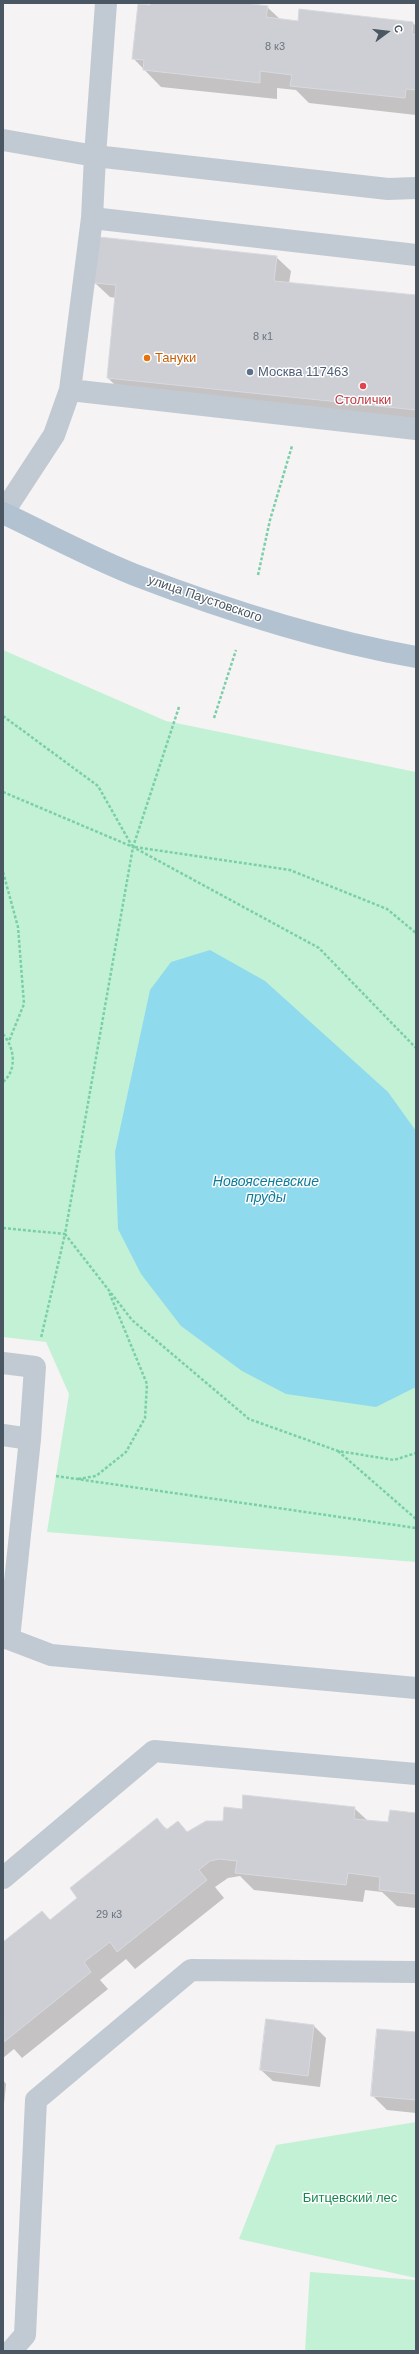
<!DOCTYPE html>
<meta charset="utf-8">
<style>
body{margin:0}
#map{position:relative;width:419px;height:2354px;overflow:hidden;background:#f5f3f3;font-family:Helvetica,sans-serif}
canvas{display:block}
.frame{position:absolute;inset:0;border:4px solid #4a5661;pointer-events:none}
.north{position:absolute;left:367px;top:12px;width:40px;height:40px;-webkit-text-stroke:3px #fff;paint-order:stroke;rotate:75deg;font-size:11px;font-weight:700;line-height:16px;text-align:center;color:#4a5661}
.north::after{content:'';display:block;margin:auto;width:14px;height:18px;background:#4a5661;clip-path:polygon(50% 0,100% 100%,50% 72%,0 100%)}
</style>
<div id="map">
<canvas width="419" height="2354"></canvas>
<div class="frame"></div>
<div class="north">С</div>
</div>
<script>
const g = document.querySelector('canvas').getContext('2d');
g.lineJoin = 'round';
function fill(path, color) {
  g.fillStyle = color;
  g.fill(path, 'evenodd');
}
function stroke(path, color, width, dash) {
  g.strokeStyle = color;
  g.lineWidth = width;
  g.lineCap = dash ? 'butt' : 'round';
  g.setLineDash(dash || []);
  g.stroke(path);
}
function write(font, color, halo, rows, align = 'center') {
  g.font = font + ' Helvetica,sans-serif';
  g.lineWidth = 3;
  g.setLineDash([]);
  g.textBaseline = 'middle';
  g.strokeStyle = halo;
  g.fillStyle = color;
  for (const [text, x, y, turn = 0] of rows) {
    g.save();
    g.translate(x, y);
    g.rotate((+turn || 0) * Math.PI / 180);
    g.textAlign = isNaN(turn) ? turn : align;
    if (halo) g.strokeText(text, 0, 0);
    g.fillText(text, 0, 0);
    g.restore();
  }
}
fill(new Path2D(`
 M3,650l163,71 250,51v790l-369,-30 22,-138 -23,-52 -43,-5z
 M416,2122v156l-177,-39 37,-94z
 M310,2272l106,8v71h-111z`), '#c3f1d5');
fill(new Path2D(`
 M210,950l55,31 123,111 28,39v256l-40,20 -90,-13 -44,-23 -61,-45 -40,-52 -23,-45 -3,-77 35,-162 21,-28z`), '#90daee');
fill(new Path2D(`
 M151,3h84l32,4 14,13 18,2 114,1 3,3v89l-107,-12 -13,-13 -19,-2v11l-116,-12 -28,-29z
 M276,257l15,14 -2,12 127,13v127l-294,-31 -14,-14 8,-80 -6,-1 -15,-14z
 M354,1808l14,13 21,2 27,-9v94l-19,-2 -15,-14 -17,-2 -2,12 -109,-12 -14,-14 -12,2 -13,9 9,11 -89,71 -9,-10 -26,21 8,9 -86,69 -8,-9 -11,9v-115l39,-31 9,9 28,-23 78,-78 11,10 10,-8 10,11 36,-11 19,-12z
 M267,2020l47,6 12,12 -6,49 -47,-6 -12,-11z
 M416,2033v80l-29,-3 -15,-15z
 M3,2080l3,4 -3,30z`), '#0003');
const building = new Path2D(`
 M150,3h94l24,3 -2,11 32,4 1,-12 114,13 -1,12 4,1v55l-10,-1 -1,9 -115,-12 2,-11 -32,-4v12l-117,-13 1,-10 -12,-1 6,-55 12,1z
 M99,237l178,19 -3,25 142,14v115l-309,-32 9,-93 -22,-2z
 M243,1795l112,12 -1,12 34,3 2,-12 26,3v81l-37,-4 1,-13 -32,-4 -2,12 -111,-12 2,-12 -18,-2 -9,2 -11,9 8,10 -90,72 -7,-10 -26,20 7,10 -87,70 -1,-100 39,-31 8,9 27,-22 -7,-10 87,-70 9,12 12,-9 9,11 19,-11h17l1,-14 18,2z
 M266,2019l48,6 -6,51 -48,-6z
 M377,2029l39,3v68l-45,-4z`);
fill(building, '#cdcfd5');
stroke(building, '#d7d9de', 1);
stroke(new Path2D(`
 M258,575l12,-55 22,-74
 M179,707l-46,140 -68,387 67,86 117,99 89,32 56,9 22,-7
 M3,716l95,70 34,60
 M214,718l22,-68
 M3,792l130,55 186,101 97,100
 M135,847l155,23 97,39 29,24
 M3,872l15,55 6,77 -15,37
 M3,1034c11,13 15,35 0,48
 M3,1228l62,6 -24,104
 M338,1451l78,68
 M56,1476l360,52
 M78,1479l18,-3 30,-24 19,-34 2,-34 -38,-92`), '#7ad0a6', 2.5, [3, 2]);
stroke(new Path2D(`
 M106,3l-11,153 293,33 28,-1
 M3,140l92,16 -3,62 -22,172 -16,45 -51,78
 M92,218l324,37
 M70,390l346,39
 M3,1363l32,4 -5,72 -21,200 -6,-1
 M3,1435l27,4
 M9,1639l42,16 365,33
 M3,1878l151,-127 262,23
 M11,2351l14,-16 11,-235 155,-130 225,2`), '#c1cad2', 22);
stroke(new Path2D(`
 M3,513c44,21 87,44 132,62 91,35 185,65 281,82`), '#b3c2d1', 22);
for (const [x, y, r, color] of [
 [147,358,4,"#e8710a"],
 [250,372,4,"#5c6f8a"],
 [363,386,4,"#e0444e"]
]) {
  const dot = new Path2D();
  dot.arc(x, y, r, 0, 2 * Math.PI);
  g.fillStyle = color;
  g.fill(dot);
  stroke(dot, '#fff', 1.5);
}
write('11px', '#6b747e', null, [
 ["8 к3",275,47],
 ["8 к1",263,337],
 ["29 к3",109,1915]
]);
write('13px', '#c56008', '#fff', [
 ["Тануки",155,358]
], 'left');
write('13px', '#4e5e75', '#fff', [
 ["Москва 117463",258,372]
], 'left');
write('13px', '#be3a42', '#fff', [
 ["Столички",363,400]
]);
write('13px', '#4a5661', '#fff', [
 ["улица Паустовского",205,599,19]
]);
write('13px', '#17864f', '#fff', [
 ["Битцевский лес",350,2198]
]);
write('italic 14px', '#0c7c9b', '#fff', [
 ["Новоясеневские",266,1182],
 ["пруды",266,1198]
]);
</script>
